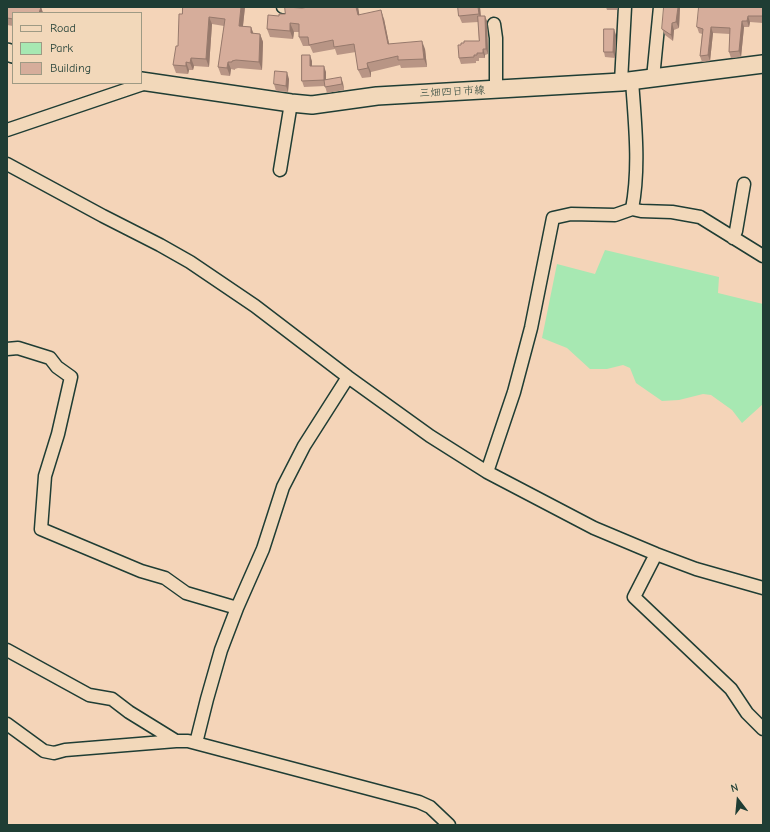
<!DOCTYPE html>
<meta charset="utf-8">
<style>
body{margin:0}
#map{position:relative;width:770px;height:832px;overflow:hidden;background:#f4d4b8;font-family:"Comic Neue",sans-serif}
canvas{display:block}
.frame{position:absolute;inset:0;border:8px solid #1f3d34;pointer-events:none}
.legend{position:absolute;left:12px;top:12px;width:130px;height:72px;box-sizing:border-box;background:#f2d8ba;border:1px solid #9e9a84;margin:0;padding:5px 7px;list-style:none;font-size:12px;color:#1f3d34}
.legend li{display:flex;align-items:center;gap:8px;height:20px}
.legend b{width:20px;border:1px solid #9e9a84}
.north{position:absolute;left:718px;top:780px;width:40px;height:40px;-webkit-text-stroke:3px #f2d8ba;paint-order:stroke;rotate:344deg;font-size:11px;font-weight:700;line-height:16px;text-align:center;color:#1f3d34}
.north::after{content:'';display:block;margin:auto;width:14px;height:18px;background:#1f3d34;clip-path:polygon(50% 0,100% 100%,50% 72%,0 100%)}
</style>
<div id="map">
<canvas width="770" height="832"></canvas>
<div class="frame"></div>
<ul class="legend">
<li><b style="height:5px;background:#f2d8ba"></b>Road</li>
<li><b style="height:11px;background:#a7e8b2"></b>Park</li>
<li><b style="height:11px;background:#d6ad9b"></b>Building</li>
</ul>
<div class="north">N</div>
</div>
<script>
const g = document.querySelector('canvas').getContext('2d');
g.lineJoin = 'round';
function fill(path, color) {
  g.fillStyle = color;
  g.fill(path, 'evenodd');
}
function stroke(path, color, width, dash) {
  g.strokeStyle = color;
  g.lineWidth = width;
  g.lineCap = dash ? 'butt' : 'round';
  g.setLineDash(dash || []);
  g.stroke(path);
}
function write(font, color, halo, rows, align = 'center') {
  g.font = font + ' "Comic Neue","Klee One",sans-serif';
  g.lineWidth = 3.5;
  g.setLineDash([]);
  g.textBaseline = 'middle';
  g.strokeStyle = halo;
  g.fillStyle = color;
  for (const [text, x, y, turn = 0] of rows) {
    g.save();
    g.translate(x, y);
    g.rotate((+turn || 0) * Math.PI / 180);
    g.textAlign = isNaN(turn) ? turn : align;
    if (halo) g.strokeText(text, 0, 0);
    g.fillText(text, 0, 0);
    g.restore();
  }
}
fill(new Path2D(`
 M605,250l114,27 -1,16 45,11v100l-21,19 -10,-13 -21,-15 -8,-1 -24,6 -17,1 -26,-18 -6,-15 -7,-3 -16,4h-17l-23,-21 -25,-10 15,-74 38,10z`), '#a7e8b2');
const street = new Path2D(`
 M283,7l23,2 12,-2
 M494,24l2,14v52
 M653,78l7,-71
 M621,82l4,-75
 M7,130l142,-48
 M7,164l96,52 57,29 30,17 65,44 93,71 82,59 57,36 107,56 62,26 40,15 67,19
 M280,170l11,-67
 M632,209c8,-42 3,-86 0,-128
 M733,238l3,-7 8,-47
 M7,349l11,-1 32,10 7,9 14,10 -13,57 -13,42 -4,53 100,42 24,7 21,15 51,15
 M487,472l27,-80 17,-64 22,-110 18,-4 44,1 17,-6 9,2 31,1 28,5 63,39
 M656,554l-22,43 97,92 16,24 16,16
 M7,650l82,45 23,4 17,13 47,29
 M7,724l37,27 10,2 11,-3 111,-9h12l231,61 11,5 19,18
 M196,743l11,-44 14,-49 16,-42 26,-59 20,-62 21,-41 44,-69`);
const secondary = new Path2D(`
 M7,52l6,2
 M141,81l150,22 21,2 65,-9 244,-14 142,-18`);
stroke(street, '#1f3d34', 15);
stroke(secondary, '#1f3d34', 20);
stroke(street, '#f2d8ba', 12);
stroke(secondary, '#f2d8ba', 17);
fill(new Path2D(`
 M7,7h34l2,6h-30v13l-6,-1z
 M183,7h62l-2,19 8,1 2,6 7,1 3,8 -1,28 -24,-2 -3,1v1l-4,-1 -1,7 -9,-1 -3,-8 6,-41 -12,-2 -3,43 -15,-1 -1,4h-4l-1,4 -12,-1 -3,-8 5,-19z
 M309,7h49l1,8 25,4 5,25 36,5 2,18 -26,1 -1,-3 -29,7v5l-9,1 -4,-8 -2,-18 -19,3 -2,-6 -22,4 -3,-7h-7l-4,-9v-5h-5l-1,7 -23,-2 -3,-8 12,-13 23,-8z
 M458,7h22l1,9 6,5 1,33 -3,1v3h-6v3h-3v2l-15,1 -2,-6 2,-13 18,-4 -1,-19 -16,1 -3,-7z
 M606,7h12l-1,3h-10z
 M680,7l-1,21 -5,2 -1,11 -8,-6 -3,-6z
 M763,7v16l-13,-1 -1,5h-5l-3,30 -10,1 -2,-6 1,-18 -17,-1 -3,28 -8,1 -2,-6 2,-22 -3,-1 -2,-6z
 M616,35l-1,23 -10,-1 -1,-5z
 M312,61v5l14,6v8l17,3 1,7 -17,3 -2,-7 -21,1 -2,-6z
 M289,79l-1,13 -12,-1 -2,-7z`), '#b89585');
fill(new Path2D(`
 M41,7l2,6h-4z
 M241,7h4l-3,27 -3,-8z
 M356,7h2l3,17 -3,-9z
 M478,7h2l1,14 -2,-7z
 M678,7h2l-1,21 -3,-6z
 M381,10l3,9 7,34 -3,-9z
 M485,16l2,5 1,33 -2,-5z
 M748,16l2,6 -1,5 -2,-6z
 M209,17l3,7 -3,43 -3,-8z
 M742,21l2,6 -3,30 -2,-6z
 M290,23l4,9 -1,7 -3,-8z
 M672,23l2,7 -1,11 -2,-6z
 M251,27l3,8 -3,-2z
 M711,27l2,6 -3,28 -2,-6z
 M614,29l2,6 -1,23 -2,-6z
 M260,34l3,8 -1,28 -3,-8z
 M422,41l3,8 2,18 -3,-8z
 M483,49l2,6v3l-2,-5z
 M310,55l2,6v11l-2,-6z
 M191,58l3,8 -1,4 -3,-7z
 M186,62l3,8 -1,4 -2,-8z
 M228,62l3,7 -1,7 -3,-8z
 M367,63l4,9v5l-3,-9z
 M324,66l2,6v14l-2,-6z
 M287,72l2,7 -1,13 -2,-6z
 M341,77l2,6 1,7 -2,-6z`), '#96796c');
const building = new Path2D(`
 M7,7h34l-2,6h-26v6l-6,-1z
 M183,7h58l-2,19 12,1v6l9,1 -1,28 -23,-2 -4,1v1h-4l-1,6 -9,-1 7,-48 -16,-2 -3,42 -15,-1 -1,5 -4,-1v4l-13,-1 3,-19h2l1,-32h3z
 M285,7l17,1 7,-1h47l2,8 23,-5 7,34 34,-3 2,18 -26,1v-4l-31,7 1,5 -10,2 -4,-26 -20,3 -1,-7 -24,5 -1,-8h-9v-13l-9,-1v8l-23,-2 1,-14 11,1v-2h6z
 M458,7h20l1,7 -20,2z
 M664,7h14l-2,15 -4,1 -1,12 -9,-6z
 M699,7h64v9h-15l-1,5h-5l-3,30 -10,1 1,-24 -19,-1 -3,28 -8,1 3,-27 -6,-2z
 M478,16h7l1,33h-3v4h-6v2h-3v2l-15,1 -1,-13h3v-2h3v-2h15z
 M604,29h10l-1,23h-9z
 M302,55h8v11h14v14l17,-3 1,7 -17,3 -1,-7 -22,1z
 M275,71l12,1 -1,14 -12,-2z`);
fill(building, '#d6ad9b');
stroke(building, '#96796c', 1);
write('11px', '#1f3d34', '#f2d8ba', [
 ["三畑四日市線",452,92,-3]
]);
</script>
